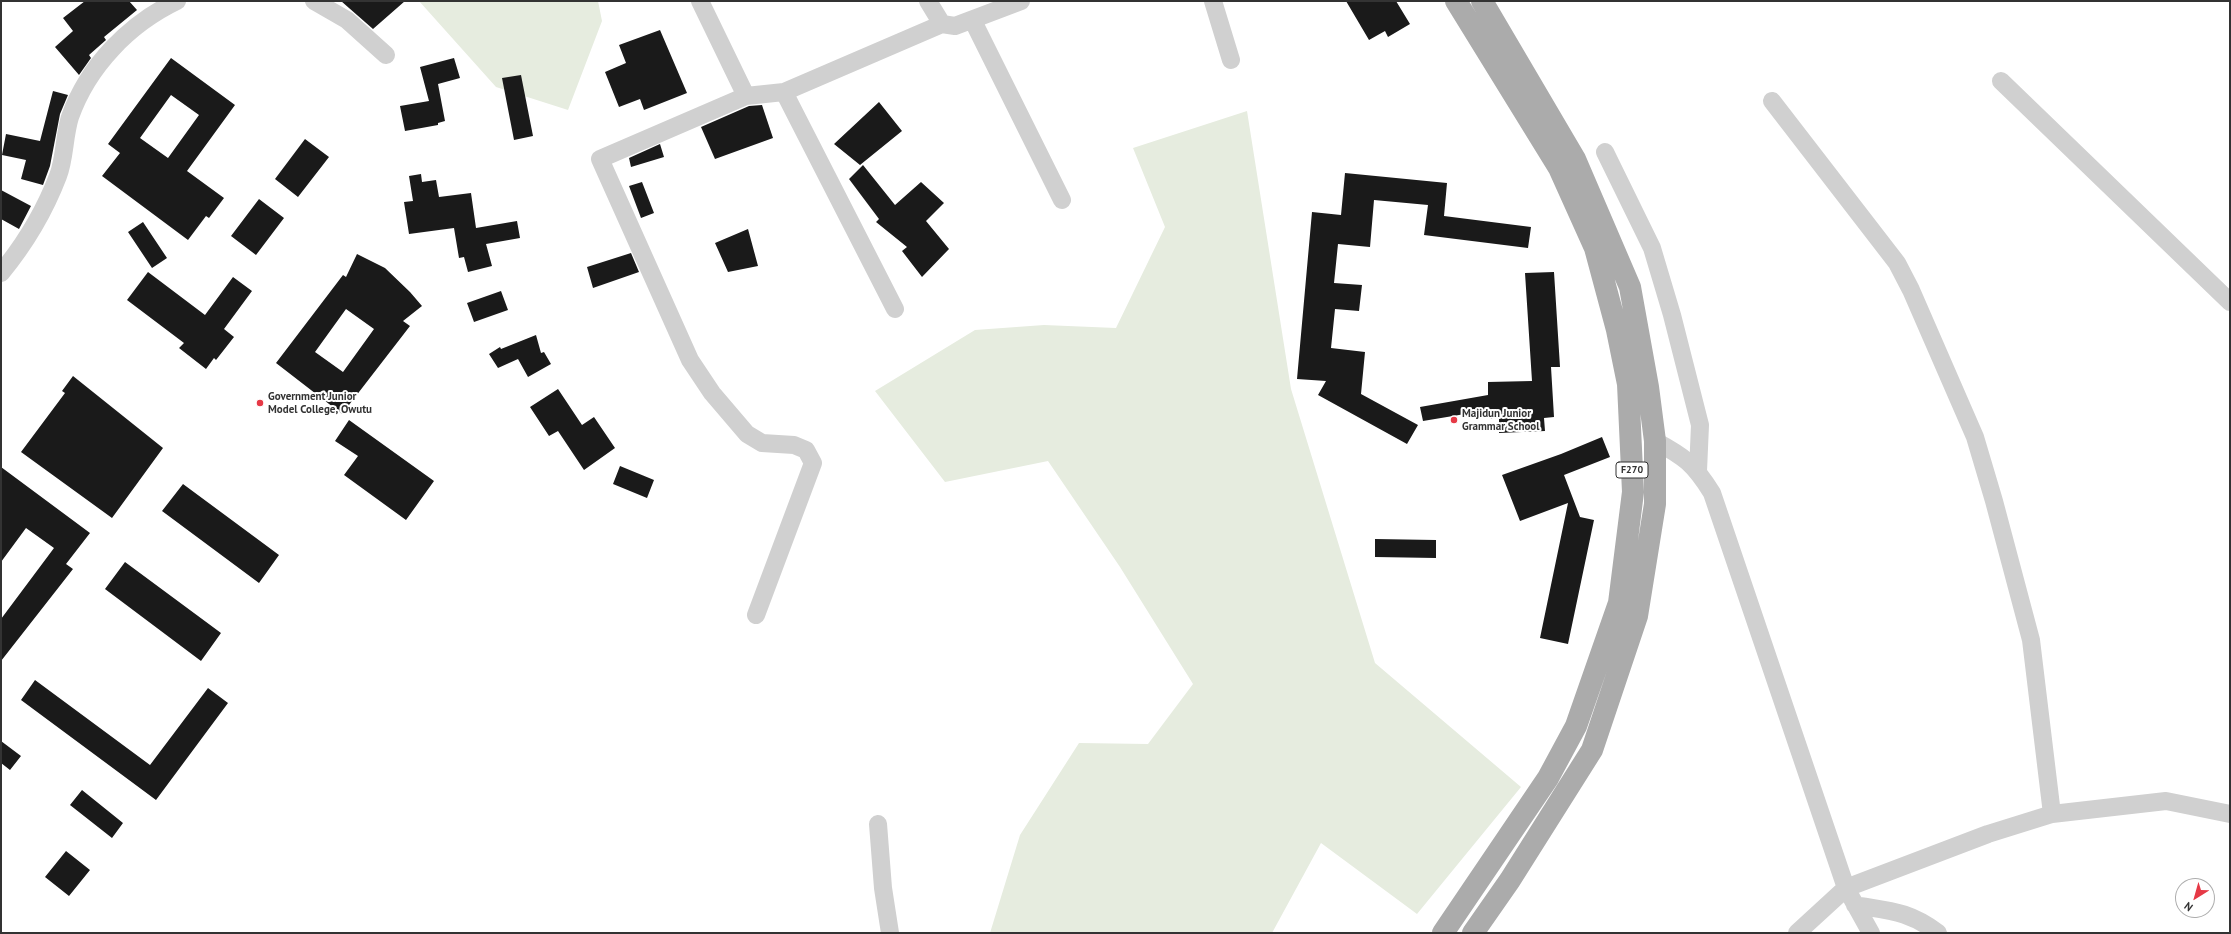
<!DOCTYPE html>
<style>
body{margin:0}
#map{position:relative;width:2231px;height:934px;overflow:hidden;background:#fff;font-family:"PT Sans",sans-serif}
canvas{display:block}
.frame{position:absolute;inset:0;border:2px solid #333;pointer-events:none}
.north{position:absolute;left:2175px;top:878px;width:40px;height:40px;box-sizing:border-box;background:#fff;border:1px solid #adadad;border-radius:50%;rotate:217deg;font-size:11px;font-weight:700;line-height:16px;text-align:center;color:#333}
.north::after{content:'';display:block;margin:auto;width:14px;height:18px;background:#e63946;clip-path:polygon(50% 0,100% 100%,50% 72%,0 100%)}
</style>
<div id="map">
<canvas width="2231" height="934"></canvas>
<div class="frame"></div>
<div class="north">N</div>
</div>
<script>
const g = document.querySelector('canvas').getContext('2d');
g.lineJoin = 'round';
function fill(path, color) {
  g.fillStyle = color;
  g.fill(path, 'evenodd');
}
function stroke(path, color, width, dash) {
  g.strokeStyle = color;
  g.lineWidth = width;
  g.lineCap = dash ? 'butt' : 'round';
  g.setLineDash(dash || []);
  g.stroke(path);
}
function write(font, color, halo, rows, align = 'center') {
  g.font = font + ' "PT Sans",sans-serif';
  g.lineWidth = 4;
  g.setLineDash([]);
  g.textBaseline = 'middle';
  g.strokeStyle = halo;
  g.fillStyle = color;
  for (const [text, x, y, turn = 0] of rows) {
    g.save();
    g.translate(x, y);
    g.rotate((+turn || 0) * Math.PI / 180);
    g.textAlign = isNaN(turn) ? turn : align;
    if (halo) g.strokeText(text, 0, 0);
    g.fillText(text, 0, 0);
    g.restore();
  }
}
fill(new Path2D(`
 M419,1h179l4,20 -34,89 -72,-23z
 M1247,111l44,278 84,274 146,124 -104,127 -96,-71 -49,90h-282l30,-98 59,-92 69,1 45,-60 -73,-117 -72,-106 -103,21 -70,-91 100,-61 69,-5 72,3 49,-101 -32,-79z`), '#e6ecdf');
fill(new Path2D(`
 M85,1h44l8,9 -33,27 2,3 -17,15 2,3 -12,17 -24,-28 18,-16 -10,-13z
 M341,1h64l-32,28z
 M1346,1h50l14,23 -22,13 -3,-6 -16,9z
 M660,30l27,63 -43,17 -4,-11 -21,8 -14,-35 21,-9 -7,-18z
 M171,58l64,47 -48,66 37,27 -15,20 -3,-2 -18,24 -86,-64 18,-23 -12,-9zM171,95l28,20 -31,43 -28,-20z
 M454,58l6,20 -22,6 7,37 -7,2v2l-33,6 -5,-25 29,-5 -9,-34z
 M521,75l12,61 -19,4 -12,-62z
 M53,91l15,4 -8,19 -10,52 -7,19 -22,-6 5,-19 -24,-5 4,-21 34,7z
 M879,102l23,29 -42,34 -26,-21z
 M762,105l11,33 -58,21 -14,-32 48,-21z
 M305,139l24,18 -31,40 -23,-18z
 M660,144l4,13 -33,10 -2,-9z
 M863,165l32,40 26,-23 23,21 -18,18 23,28 -27,28 -20,-26 5,-4 -31,-25 3,-3 -30,-40z
 M1345,173l102,10 -3,33 87,11 -3,21 -104,-13 4,-30 -54,-5 -4,47 -32,-3 -4,39 28,2 -3,26 -24,-2 -4,39 34,4 -4,42 57,31 -11,19 -89,-49 8,-14 -29,-2 15,-167 29,3z
 M421,174l1,8 14,-2 3,17 32,-4 5,35 41,-7 3,17 -34,6 6,22 -24,6 -4,-15 -5,1 -5,-30 -45,6 -5,-32 9,-1 -4,-25z
 M642,182l12,31 -13,5 -12,-32z
 M1,190l30,16 -12,23 -18,-10z
 M259,199l25,19 -28,37 -25,-19z
 M143,222l24,36 -15,10 -24,-36z
 M748,229l10,37 -30,6 -13,-29z
 M631,253l8,19 -46,16 -6,-21z
 M357,254l28,14 25,24 12,14 -19,15 7,5 -68,88 -66,-51 67,-88 3,2zM346,309l28,20 -31,43 -28,-20z
 M148,272l57,43 28,-38 19,14 -28,38 10,8 -18,23 -2,-2 -8,11 -27,-21 5,-5 -57,-43z
 M1554,272l6,95h-9l3,50 -10,1 1,13 -46,2v-14h-9l-1,-9 -66,11 -3,-14 68,-12v-13l44,-1 -7,-108z
 M501,291l7,19 -34,12 -7,-19z
 M536,335l5,18 3,-1 7,12 -23,13 -10,-18 -20,9 -9,-14 11,-7 1,2z
 M73,376l90,72 -51,70 -91,-66 44,-59 -3,-2z
 M558,389l24,36 12,-8 21,31 -31,22 -26,-39 -9,5 -19,-29z
 M349,420l85,61 -28,39 -62,-45 14,-19 -23,-15z
 M1602,437l8,20 -46,18 16,42 14,3 -26,124 -28,-6 28,-135 -48,18 -18,-46 59,-21z
 M620,466l34,14 -7,18 -34,-14z
 M1,467l89,66 -24,31 7,5 -72,92v-42l53,-71 -28,-20 -25,34z
 M183,484l96,71 -20,28 -97,-72z
 M1375,539l61,1v18l-61,-1z
 M125,562l96,71 -20,28 -96,-72z
 M35,680l115,85 58,-77 20,15 -72,97 -135,-100z
 M1,741l20,15 -11,14 -9,-7z
 M82,790l41,33 -11,15 -42,-33z
 M66,851l24,19 -21,26 -24,-19z`), '#1a1a1a');
stroke(new Path2D(`
 M314,1l33,19 39,35
 M700,1l46,95
 M928,1l14,23
 M1213,1l18,59
 M973,21l89,179
 M2001,81l229,221
 M784,92l111,217
 M1772,101l125,162 14,27 64,147 19,64 37,139 21,174
 M1605,152l47,96 20,67 28,110 -2,46
 M1,273c23,-28 44,-63 57,-97 7,-18 6,-40 12,-59 18,-51 59,-93 107,-116
 M1655,441c30,16 39,23 57,52l134,395 25,45
 M756,615l57,-152 -7,-13 -12,-5 -32,-2 -15,-9 -35,-41 -22,-33 -90,-201 146,-63 38,-4 158,-68 13,2 66,-25
 M878,824l5,64 7,45
 M1855,905c35,6 54,6 83,28
 M1797,933l49,-45 142,-54 64,-20 114,-13 64,13`), '#d0d0d0', 18);
stroke(new Path2D(`
 M1443,933l105,-155 28,-52 43,-123 14,-111 -5,-108 -11,-54 -22,-82 -36,-80 -103,-167
 M1473,933l37,-53 82,-130 45,-134 18,-112v-63l-7,-54 -18,-100 -55,-128 -93,-158`), '#ababab', 22);
for (const [x, y, r, color] of [
 [260,403,4,"#e63946"],
 [1454,420,4,"#e63946"]
]) {
  const dot = new Path2D();
  dot.arc(x, y, r, 0, 2 * Math.PI);
  g.fillStyle = color;
  g.fill(dot);
  stroke(dot, '#fff', 1.5);
}
for (const [x, y, w] of [
 [1632,470,32]
]) {
  const box = new Path2D();
  box.roundRect(x - w / 2, y - 8, w, 16, 3);
  g.fillStyle = '#fff';
  g.fill(box);
  stroke(box, '#333', 1);
}
write('bold 10px', '#333', null, [
 ["F270",1632,470]
]);
write('bold 11px', '#333', '#fff', [
 ["Government Junior",268,397],
 ["Model College, Owutu",268,410],
 ["Majidun Junior",1462,414],
 ["Grammar School",1462,427]
], 'left');
</script>
